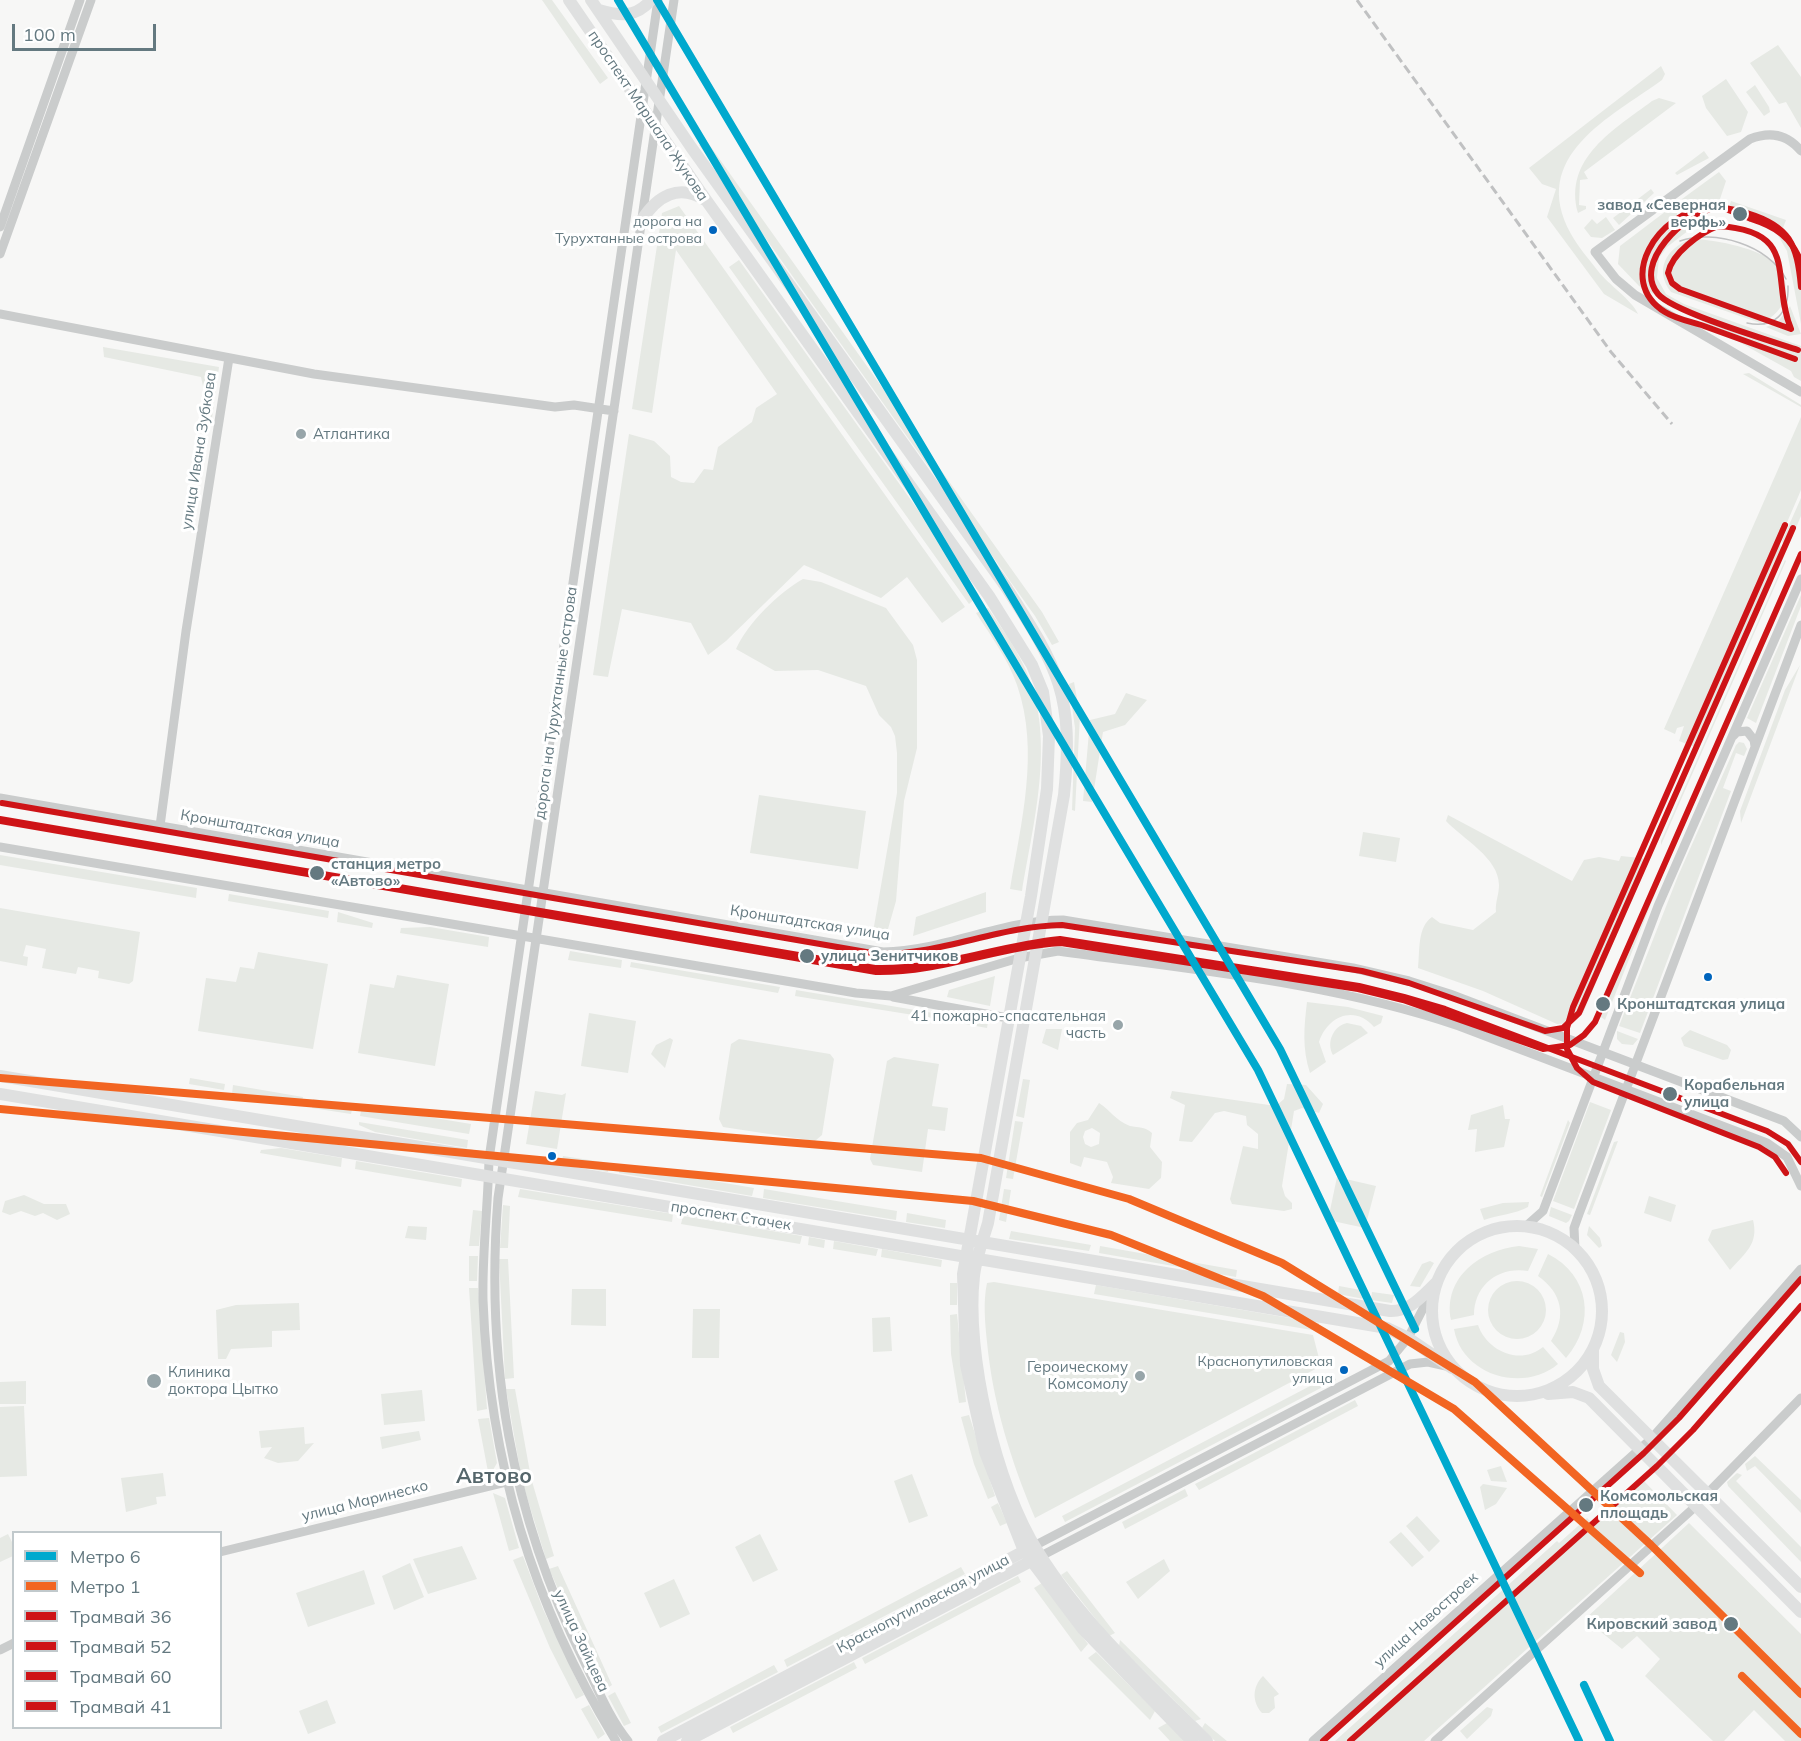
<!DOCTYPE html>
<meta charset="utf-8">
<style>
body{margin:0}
#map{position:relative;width:1801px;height:1741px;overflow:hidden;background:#f7f7f6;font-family:Mulish,sans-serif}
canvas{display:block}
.legend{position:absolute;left:12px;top:1531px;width:210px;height:198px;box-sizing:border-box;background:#fff;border:2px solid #c1c9cc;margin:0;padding:8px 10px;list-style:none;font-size:18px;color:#647980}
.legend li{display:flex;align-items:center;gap:12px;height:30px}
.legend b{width:30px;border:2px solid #c1c9cc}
.scale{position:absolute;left:12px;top:24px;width:144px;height:27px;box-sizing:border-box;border:3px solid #647980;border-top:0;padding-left:8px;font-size:18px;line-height:21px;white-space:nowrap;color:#647980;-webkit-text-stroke:4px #fff;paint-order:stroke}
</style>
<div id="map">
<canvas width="1801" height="1741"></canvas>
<ul class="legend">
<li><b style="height:8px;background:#00a9ce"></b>Метро 6</li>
<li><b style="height:8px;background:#f26522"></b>Метро 1</li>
<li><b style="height:8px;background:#ce1417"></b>Трамвай 36</li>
<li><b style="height:8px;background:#ce1417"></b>Трамвай 52</li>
<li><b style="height:8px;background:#ce1417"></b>Трамвай 60</li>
<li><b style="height:8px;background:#ce1417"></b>Трамвай 41</li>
</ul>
<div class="scale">100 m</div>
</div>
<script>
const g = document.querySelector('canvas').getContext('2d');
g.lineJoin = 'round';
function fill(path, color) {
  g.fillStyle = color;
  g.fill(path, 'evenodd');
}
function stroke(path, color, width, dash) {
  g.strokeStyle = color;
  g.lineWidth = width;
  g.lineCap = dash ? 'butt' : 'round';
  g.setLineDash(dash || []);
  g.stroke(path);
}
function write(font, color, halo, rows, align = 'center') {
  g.font = font + ' Mulish,sans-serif';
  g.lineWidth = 6;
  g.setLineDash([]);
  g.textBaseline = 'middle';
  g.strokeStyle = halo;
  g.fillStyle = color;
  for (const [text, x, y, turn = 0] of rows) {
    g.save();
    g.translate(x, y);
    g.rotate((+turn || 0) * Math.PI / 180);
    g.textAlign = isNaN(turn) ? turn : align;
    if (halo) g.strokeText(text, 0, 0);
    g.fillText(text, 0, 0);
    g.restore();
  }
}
fill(new Path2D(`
 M542,0h10l56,78 -8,6z
 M1778,45l23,32v51l-15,-26 -7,2 -29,-41z
 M1661,66l4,8 -3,6c-51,37 -134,76 -91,154 7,13 18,25 27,37 10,13 35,30 40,43l-34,-20 -57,-77 9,-28 -14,-5 -13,-16z
 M1726,79l22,33 -7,20 -14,4 -21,-28 -4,-12z
 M1755,85l14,22 1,5 -6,4 -18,-24z
 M1659,98l17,5 -92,69 4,7 -8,1 -1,25 7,1v3l-8,4c-15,-55 37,-84 74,-112z
 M706,140l336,472 17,30 -7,3 -17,-29 -336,-471z
 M1704,151l5,7 -32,17 -2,-2z
 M1719,172l7,9 -8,24 -9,4 -26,-8 -1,-2z
 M1651,189l3,4 -35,32 -6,-7z
 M1731,201l55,19 -3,8 -55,-18z
 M1678,202l2,3 -5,15 18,7 -26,20 -8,11 -2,20 9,16 18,10 117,42v35l-7,-4 -3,-6 -152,-85 -21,-22 2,-18z
 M679,206l286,401 -23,16 -35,-46 -26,21 -77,-33 -78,76 -18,14 -17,-32 -69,-14 -14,68 -15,-2 36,-241 25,7 16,15 1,21 10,5 13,1 10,-14 9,1 5,-23 34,-25 4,-14 21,-14 -101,-144 -24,163 -20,-4 30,-196z
 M1606,217l9,13 -13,8 -11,-1 -7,-9 8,-9 5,5z
 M1776,232l14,4 11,42v46l-14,-73z
 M1690,239c22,0 63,8 81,21 25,20 17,53 -11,63l-89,-31c-17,-22 -5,-43 19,-53z
 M739,260l240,335 -10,9 -240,-337z
 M1790,306l11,28 -13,2 -22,-9 11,-4z
 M103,347l116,20 -7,51 -8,-4 2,-14 -5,-23 -97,-20z
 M1749,373l52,32v2l-58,-33z
 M1801,417v73l-22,51 4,13 -85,194 -19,-7 5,-15 -7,2 -2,6 -11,-5z
 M1801,498v18l-15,35 -4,-10z
 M1785,560l1,1 -125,284v-4z
 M803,579l18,3 65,26 27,37 4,15v88l-13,53 -8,100 -8,28 -15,3 24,-139v-40l-2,-17 -4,-9 -12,-12 -13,-29 -48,-16 -43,1 -39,-22c12,-26 42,-56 67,-70z
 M1801,595v11l-45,117 -9,-5z
 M988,608c13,19 26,37 36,58 33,70 10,153 -2,225l-12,-2c11,-66 30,-138 7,-204 -9,-26 -26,-49 -41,-72z
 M1757,651l4,2 -89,200h-4z
 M1800,665l-59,158 -1,-12 45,-121z
 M1074,682l6,33 -5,96 -3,-1 3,-82 -6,-44z
 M1126,693l21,7 -22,25 -22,7 -11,70 -9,-1 7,-81 25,-6z
 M1739,742l5,1 3,6 -3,7 -8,-3 -13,35 8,3 -91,242 -21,-7 59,-150 58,-131z
 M759,795l107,16 -8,58 -108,-16z
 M1448,815l124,66 12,-21 15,-3 20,4 2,-5 28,3 -66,154 -13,10 -13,1 -74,-33 -65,-23c2,-16 -1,-41 14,-51l8,6 33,7 23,-18c-1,-10 3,-17 3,-27 0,-27 -36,-46 -53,-64z
 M1363,832l37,6 -4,24 -37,-6z
 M0,855l197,33 -1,10 -196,-33z
 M1664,863l2,3 -61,154 -8,-6z
 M986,892v20l-73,24 3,-19z
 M229,894l100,17 -1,7 -100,-17z
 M0,908l140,24 -7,49 -4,3 -31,-6 1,-7 -21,-4 -2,7 -34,-6 4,-19 -20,-4 -3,11 5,1 -1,9 -27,-5z
 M338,912l35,11 -1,5 -35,-6z
 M430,927l59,10 -1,10 -88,-14 1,-5z
 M570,951l52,9 -1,8 -53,-8z
 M258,952l70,12 -15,85 -115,-18 8,-53 30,4 4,-15 14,2z
 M631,962l149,25 -2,6 -148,-26z
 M397,975l52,9 -14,82 -77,-13 12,-69 24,4z
 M995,976l-5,30 -43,-9 2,-7z
 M796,990l137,23 -1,5 -137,-22z
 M1307,1002l41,5 35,9 -2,7 -7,4c-20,-23 -47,-10 -55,15l7,20 -16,11c-8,-25 -6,-46 -3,-71z
 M589,1013l47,8 -8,52 -47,-7z
 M939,1014l49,8 -1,6 -49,-9z
 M1347,1023l14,3 7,7 -35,22c-7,-12 0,-29 14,-32z
 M1046,1029h16l-4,21 -16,-7z
 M1690,1030l37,15 4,5 -3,9 -5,1 -39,-14 -3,-8z
 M1617,1031l21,8 -5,6 -11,-1 -5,-5z
 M670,1038l3,2 -8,28 -14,-14 5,-9z
 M739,1039l91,15 4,5 -12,76 -7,6 -92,-14 -4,-8 12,-75z
 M894,1057l45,7 -7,42 16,2 -3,23 -17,-2 -6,43 -49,-7 -3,-6 17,-98z
 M190,1078l35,6 -1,6 -35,-6z
 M1023,1079l7,1 -6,38 -8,-2z
 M1287,1084l19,1 17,19 -4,9 -17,-5 -8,3 -12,75 3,10 7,7v6l-8,2 -52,-7 -2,-5 13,-53 15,3v-15l-11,-9 -1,-9 -22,-5 -9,2 -23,29 -13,-1 6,-36 -15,-7 2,-7 104,15 8,-7z
 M233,1085l70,12 -2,9 -69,-12z
 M535,1091l27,4 4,-2 -9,56 -31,-5z
 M313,1099l40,6 -2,9 -39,-6z
 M1590,1102l21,8 -37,99 -21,-8z
 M1099,1103c11,7 17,18 31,23 9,2 14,0 22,7l-2,14 12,15 -1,16 -12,11 -38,-6 2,-6 -6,-15 -23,-5 -3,10 -11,-4v-31l7,-9 11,-3zM1092,1128l8,5 -1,11 -8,3 -6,-3 -2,-7 2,-6z
 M1503,1105l2,14h5l-6,28 -29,5 2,-23 -9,1 3,-15z
 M362,1106l109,18 -2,10 -109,-18z
 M1568,1120l2,3 -28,74 -2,-1z
 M1015,1121l8,1 -10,57 -7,-1z
 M359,1122l109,18 -1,8 -92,-16 -16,-7z
 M1618,1141l-28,74 -3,-1 27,-72z
 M281,1148l61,10 -1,9 -81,-14 1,-3z
 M563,1156l46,7 -1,9 -47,-8z
 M356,1161l106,18 -1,8 -106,-18z
 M620,1165l134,23 -2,8 -133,-23z
 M1337,1177l39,9 -11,42 -37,-8z
 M520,1189l153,25 -1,8 -154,-25z
 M764,1189l133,22 -1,9 -133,-22z
 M1004,1189l7,1 -5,32 -7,-2z
 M24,1195l20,9h22l4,10 -13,6 -14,-7 -8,3 -14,-5 -11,4 -8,-3 3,-11z
 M1649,1196l27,9 -5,17 -27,-9z
 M1529,1202l-1,5c-12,7 -30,8 -44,13l-4,-11 23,-6z
 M503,1205l7,1 -2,42h-8z
 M1551,1207l21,8 -3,6 -3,2 -17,-7z
 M473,1210l9,1 -3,35h-10z
 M907,1213l39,7 -1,8 -39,-6z
 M683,1216l119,20 -2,8 -119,-20z
 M1753,1220c6,24 -8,33 -23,50l-22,-30 4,-10z
 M408,1226l19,1 -1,13 -21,-2z
 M1589,1226l11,12 2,8 -3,2 -12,-13z
 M1011,1231l80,14 -2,6 -80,-12z
 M809,1237l16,3 -1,8 -16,-3z
 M834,1241l44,8 -2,7 -43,-7z
 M1100,1246l137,24 -1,7 -137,-24z
 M1519,1246l19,3 -10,22c-29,-5 -54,14 -54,44l-23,5c-8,-44 31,-70 68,-74z
 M882,1249l60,11 -1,7 -60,-10z
 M1548,1254c42,21 48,69 18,104l-15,-17c16,-25 11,-48 -13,-65z
 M469,1256h9l-1,25h-8z
 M499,1259h9l6,119 -9,1z
 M1430,1261l4,2 -14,24 -10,-1 12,-22z
 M1488 1310a29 29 0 1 1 58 0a29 29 0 1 1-58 0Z
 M994,1282l319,53 8,31 -286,152c-24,-57 -42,-114 -48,-176 -2,-19 -4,-41 0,-59z
 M950,1283h7v22h-7z
 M1096,1285l223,38 -1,8 -224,-37z
 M1339,1286l27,5 -2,8 -26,-5z
 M469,1288h9l9,121 -10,2z
 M572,1289h34v37l-35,-1z
 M1372,1292l22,3 -2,8 -21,-3z
 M299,1303l1,27 -28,1v16l-41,2 -5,10h-8l-2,-49 20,-5z
 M693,1309h27l-1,49h-27z
 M957,1314l9,88 -7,1 -8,-49 -1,-39z
 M890,1317l2,34 -19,1 -1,-34z
 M1478,1325c9,26 42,41 65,22l15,17c-34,29 -96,12 -104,-35z
 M1620,1332l4,1 1,9 -8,20 -6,-7z
 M1333,1374l3,6 -271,142 -3,-6z
 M26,1381v23h-26v-22z
 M506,1389h9l16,89 23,78 -8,3 -24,-78z
 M422,1390l3,31 -41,4 -3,-31z
 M1355,1400l3,6 -159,84 -4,-6z
 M24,1406l3,70 -27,1v-70z
 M969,1415l26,81 -7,3 -14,-35 -13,-47z
 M489,1418l8,45 -8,14 -11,-58z
 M304,1427l1,17 9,-1 -16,18 -20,2 -14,-5 8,-11 -11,1 -2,-17z
 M419,1431l2,9 -39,9 -2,-12z
 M1755,1456l46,44v13l-46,-47 -8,5 -2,-7z
 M1501,1466l6,16 -16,-1 -4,-11z
 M163,1473l3,23 -10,1 1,7 -31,8 -5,-34z
 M1737,1473l5,2 -6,6 65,66v15l-73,-76 -1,-4z
 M912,1474l16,42 -19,7 -15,-42z
 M1642,1479l35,36 -253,226h-89l222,-200 2,2 28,-25 5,5z
 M1483,1484l24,4 -11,16 -11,6 -5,-23z
 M1185,1489l3,7 -63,33 -3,-7z
 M493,1493l12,5 14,50 -10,3z
 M998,1503l9,20 -7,3 -9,-19z
 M1417,1516l23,25 -11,11 -23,-26z
 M1689,1523l112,111v107h-16l-31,-31 -30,31h-11l-68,-65 15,-17 -23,-23 -15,13 -37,-30z
 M1401,1532l23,25 -12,10 -23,-25z
 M8,1534l5,10v12l-13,6v-24z
 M760,1534l18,36 -25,12 -18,-35z
 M462,1546l15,33 -49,15 -15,-35z
 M523,1556l20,53 41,86 -8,4 -26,-51 -37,-88z
 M1164,1559l6,12 -32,28 -12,-17z
 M410,1563l14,34 -30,13 -12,-34z
 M558,1566l54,119 -8,5 -55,-121z
 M961,1567l4,7 -178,93 -3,-7z
 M364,1570l11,34 -67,23 -12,-34z
 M1067,1571l48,62 -6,3 -48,-61z
 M1018,1576l3,6 -156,82 -3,-6z
 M674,1579l16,35 -30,14 -16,-35z
 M1042,1583l46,61 -7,8 -47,-64z
 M1120,1640l81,79 -6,2 -76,-75z
 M1096,1652l59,59 -5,9 -62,-62z
 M854,1662l3,6 -124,65 -3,-6z
 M774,1665l4,7 -117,61 -3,-6z
 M1263,1676l16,18 -5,3 1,11 -6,5h-7c-10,-11 -10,-26 1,-37z
 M615,1692l16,31 -7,3 -16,-30z
 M327,1700l9,23 -28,11 -9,-23z
 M589,1705l16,29 -7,5 -17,-30z
 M1487,1707l6,2 -2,7 -24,23 -7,-8z
 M1167,1723l18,18h-15l-12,-13z
 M1205,1723l22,18h-12l-13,-13z`), '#e6e9e4');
stroke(new Path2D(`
 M1801,151c-14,-17 -31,-20 -51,-12l-155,113 21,27 19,16 166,97
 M0,227l80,-227
 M0,254l91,-254
 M0,314l314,60 241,33 19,-2 40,6
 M1733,736l4,-4 10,-1 7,9 1,6
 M0,798l883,154c62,-1 119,-32 180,-32l290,48 56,13 41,13 334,127 17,16
 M160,826l26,-195 43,-273
 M0,847l856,146 35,3 128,-38 39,-7c134,19 273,31 401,75l308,117 20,14 14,29
 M893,997l115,21
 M1525,1227l18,-16 115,-305 143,-327
 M1575,1249l-1,-21 5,-14 222,-589
 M1708,1493l93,-95
 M1034,1546l355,-185 19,-23 25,-49
 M220,1552l291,-71
 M1041,1556l369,-192 18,-2 18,4
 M0,1650l14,-7
 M616,1741c-84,-138 -127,-280 -133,-441 -1,-47 5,-94 6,-141l169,-1159
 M628,1741c-19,-23 -31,-54 -44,-80 -73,-147 -99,-299 -86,-463l176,-1198
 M1313,1741l339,-303 149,-169
 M1435,1741l261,-235`), '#cacccc', 9);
stroke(new Path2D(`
 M569,0l137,200 283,396 43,69 11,27 6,44 -2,53 -16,107 -68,378 3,91 19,87 39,99 58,77 110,113
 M591,0l100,147 315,440c53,82 68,108 58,208l-76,428c-5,17 -12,35 -14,53 -9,77 22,210 64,276 45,72 108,129 169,189
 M599,10c20,6 37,8 52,-10
 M642,220c15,-24 37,-37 63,-20
 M0,1076l1390,235c20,1 33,-16 47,-29
 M0,1094l1387,234 21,10 44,30
 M1432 1311a85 85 0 1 1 170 0a85 85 0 1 1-170 0Z
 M1593,1350v19l6,17 202,201
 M1548,1394l25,-2 16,6 212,214
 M663,1741l367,-193
 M687,1741l350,-183`), '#dfe0e0', 12);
stroke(new Path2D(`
 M1680,241c34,-12 89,4 106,38
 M1747,323c28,6 42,-10 41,-37`), '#c0c1c2', 1.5);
stroke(new Path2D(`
 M1357,0l254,352 61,72`), '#c0c1c2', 3, [9, 4.5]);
stroke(new Path2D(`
 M0,819l875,149c64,2 122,-23 185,-29l299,47 45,11 41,12 322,122 21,13 13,18
 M1323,1741l321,-288 35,-35 122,-139`), '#ce1417', 6);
stroke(new Path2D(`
 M1798,350c-27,-9 -125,-38 -140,-56 -26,-31 27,-81 57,-86 10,-2 22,3 32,5 43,13 50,31 54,74
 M0,821l876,151c64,1 122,-25 185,-29l297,46 45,11 140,49 27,-4 14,-10 11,-13 206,-468`), '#ce1417', 6);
stroke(new Path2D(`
 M1718,226c83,5 52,52 73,103l-111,-40 -8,-6 -4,-10c4,-20 32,-40 50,-47z
 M2,803l876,151c63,1 121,-28 184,-29l300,46 47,12 136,48 18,-3 16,-15 214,-485`), '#ce1417', 6);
stroke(new Path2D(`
 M1795,359c-30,-11 -61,-22 -91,-33 -12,-4 -28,-7 -39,-14 -51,-32 -6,-100 42,-104 16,-2 30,5 44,11 25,8 40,18 50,43
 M1785,525l-212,482 -6,21v21l10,19 16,14 166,65 16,10 11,16
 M1350,1741l307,-275 36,-36 108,-124`), '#ce1417', 6);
stroke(new Path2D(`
 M618,0l640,1070 321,671
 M657,0l623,1049 135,280
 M1584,1685l26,56`), '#00a9ce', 8);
stroke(new Path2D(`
 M0,1078l981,80 148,41 153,64 193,119 176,163 150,149
 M0,1109l973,92 138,34 152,61 191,113 186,164
 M1742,1676l59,58`), '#f26522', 8);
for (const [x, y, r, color] of [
 [1740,214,8,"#647980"],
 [713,230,5,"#0065bd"],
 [301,434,6,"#97a5a9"],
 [317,873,8,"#647980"],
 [807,956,8,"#647980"],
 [1708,977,5,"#0065bd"],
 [1603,1004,8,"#647980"],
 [1118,1025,6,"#97a5a9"],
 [1670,1094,8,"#647980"],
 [552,1156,5,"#0065bd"],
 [1344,1370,5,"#0065bd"],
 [1140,1376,6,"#97a5a9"],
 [154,1381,8,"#97a5a9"],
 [1586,1505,8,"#647980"],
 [1731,1624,8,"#647980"]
]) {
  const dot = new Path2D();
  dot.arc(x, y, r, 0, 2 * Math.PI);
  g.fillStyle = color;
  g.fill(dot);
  stroke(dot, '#fff', 2);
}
write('14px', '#647980', '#fff', [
 ["дорога на",702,222],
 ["Турухтанные острова",702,239],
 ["Краснопутиловская",1333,1362],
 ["улица",1333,1379]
], 'right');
write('15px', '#647980', '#fff', [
 ["проспект Маршала Жукова",648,116,56],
 ["улица Ивана Зубкова",199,451,-81],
 ["дорога на Турухтанные острова",556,703,-82],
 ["Кронштадтская улица",260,829,10],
 ["Кронштадтская улица",810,923,9],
 ["проспект Стачек",731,1216,9],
 ["улица Маринеско",365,1501,-14],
 ["Краснопутиловская улица",923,1604,-28],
 ["улица Новостроек",1426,1620,-42],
 ["улица Зайцева",581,1641,65]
]);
write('bold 15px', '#647980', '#fff', [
 ["завод «Северная",1726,205,"right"],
 ["верфь»",1726,222,"right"],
 ["станция метро",331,864],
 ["«Автово»",331,881],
 ["улица Зенитчиков",821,956],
 ["Кронштадтская улица",1617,1004],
 ["Корабельная",1684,1085],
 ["улица",1684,1102],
 ["Комсомольская",1600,1496],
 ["площадь",1600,1513],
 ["Кировский завод",1717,1624,"right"]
], 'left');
write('15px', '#647980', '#fff', [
 ["Атлантика",313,434],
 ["41 пожарно-спасательная",1106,1016,"right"],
 ["часть",1106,1033,"right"],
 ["Героическому",1128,1367,"right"],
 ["Комсомолу",1128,1384,"right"],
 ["Клиника",168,1372],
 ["доктора Цытко",168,1389]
], 'left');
write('bold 21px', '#55666b', '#fff', [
 ["Автово",494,1477]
]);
</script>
